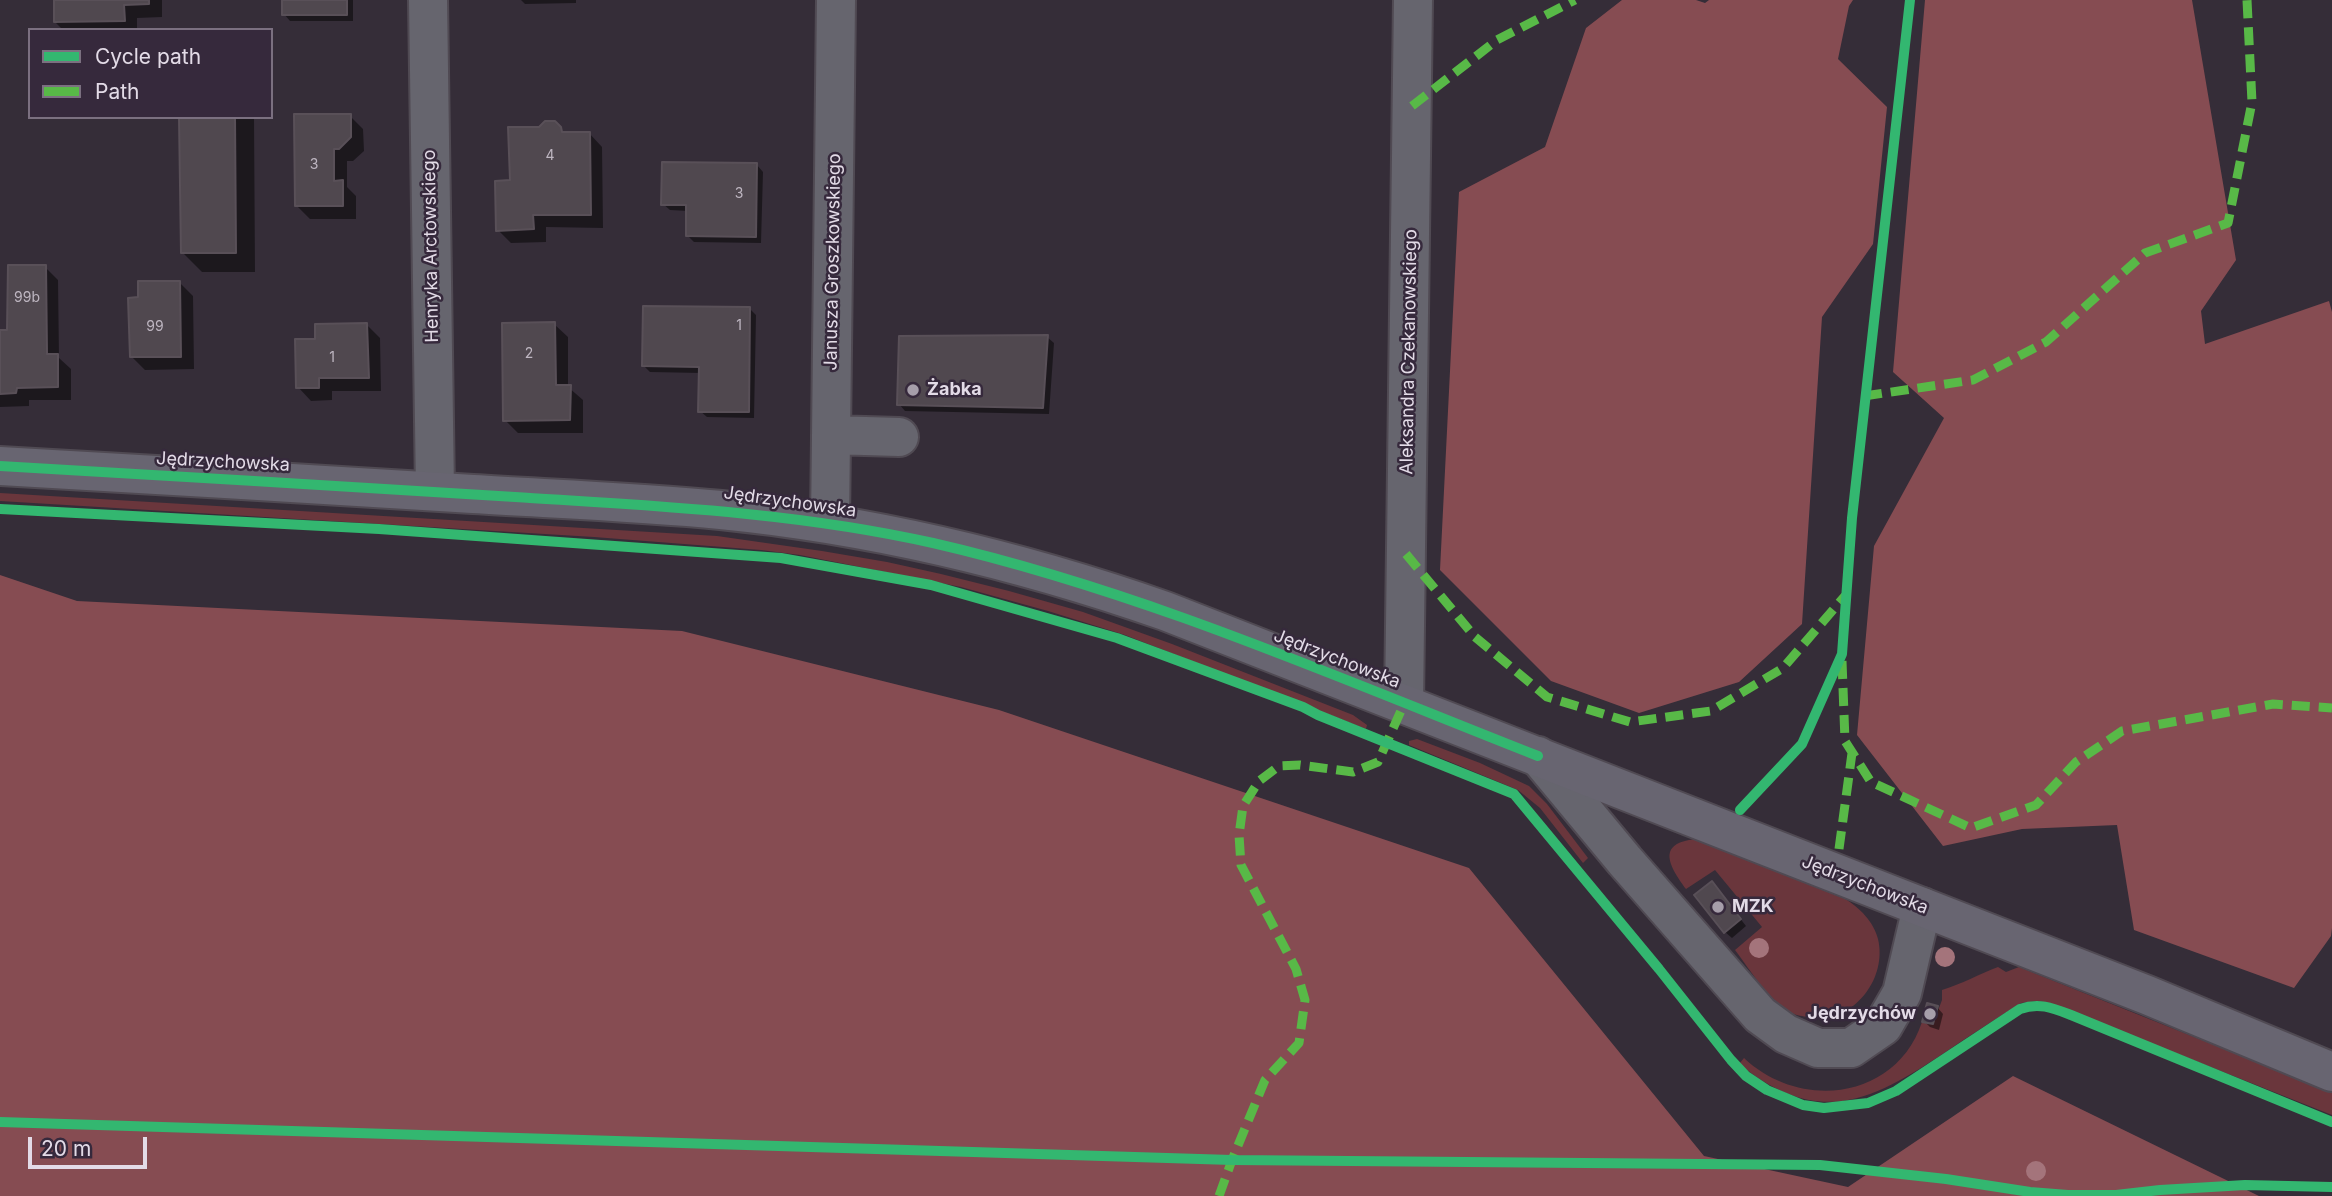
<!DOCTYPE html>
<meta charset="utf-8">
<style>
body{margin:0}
#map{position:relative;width:2332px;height:1196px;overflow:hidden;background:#352d38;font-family:Inter,sans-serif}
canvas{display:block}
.legend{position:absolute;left:28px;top:28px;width:245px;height:91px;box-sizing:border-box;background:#36293c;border:2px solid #7b7080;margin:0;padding:9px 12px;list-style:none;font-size:21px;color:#e3dbe7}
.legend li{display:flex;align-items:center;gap:14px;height:35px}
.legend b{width:35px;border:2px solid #7b7080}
.scale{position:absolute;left:28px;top:1137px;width:119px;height:32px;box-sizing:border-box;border:4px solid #e3dbe7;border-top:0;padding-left:9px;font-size:21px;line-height:24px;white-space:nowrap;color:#e3dbe7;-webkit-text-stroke:5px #36293c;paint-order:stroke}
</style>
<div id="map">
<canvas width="2332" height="1196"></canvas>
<ul class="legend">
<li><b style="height:9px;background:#33b770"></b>Cycle path</li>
<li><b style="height:9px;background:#58b947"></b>Path</li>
</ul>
<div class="scale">20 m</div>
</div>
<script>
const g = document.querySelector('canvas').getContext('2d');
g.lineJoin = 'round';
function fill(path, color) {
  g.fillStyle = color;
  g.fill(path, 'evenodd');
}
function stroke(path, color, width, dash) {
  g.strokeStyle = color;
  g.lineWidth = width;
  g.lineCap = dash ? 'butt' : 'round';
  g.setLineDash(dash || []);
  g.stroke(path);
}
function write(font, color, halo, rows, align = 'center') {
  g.font = font + ' Inter,sans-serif';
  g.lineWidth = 5;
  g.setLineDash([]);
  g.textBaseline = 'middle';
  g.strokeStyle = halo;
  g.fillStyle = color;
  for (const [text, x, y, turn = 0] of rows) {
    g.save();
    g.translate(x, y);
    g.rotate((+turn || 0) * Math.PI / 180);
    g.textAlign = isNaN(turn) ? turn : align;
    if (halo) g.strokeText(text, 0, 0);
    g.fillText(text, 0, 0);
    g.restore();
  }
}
fill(new Path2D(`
 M0,493l717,43 105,15 65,11 54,12 68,17 74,21 89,32 181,71 14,10 -1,4 -241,-94 -77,-24 -87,-24 -161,-32 -39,-5 -167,-13 -594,-36z
 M1417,739l63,24 49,23 18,18 41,54 -5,5 -43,-55 -22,-18 -109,-45v-4z
 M1696,839l149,60c14,8 29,23 33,40 10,42 -28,87 -70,78 -5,-1 -11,-1 -16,-4 -24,-13 -41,-42 -57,-63l27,-23 -47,-57 -29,19c-16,-22 -31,-46 10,-50z
 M1998,967l8,5 13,-5 313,125v23l-283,-112 -12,-2 -16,2c-26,16 -52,33 -77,50 -75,50 -126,74 -205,11l5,-6c56,53 152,42 178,-36l11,2 9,-24v-10c20,-6 37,-16 56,-23z`), '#6a363c');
fill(new Path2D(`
 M1622,0h74l9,3 4,-3h144l-4,6 -11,53 49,48 -14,137 -51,73 -20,307 -63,58 -100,31 -88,-32 -111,-111 19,-378 86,-45 41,-119z
 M1925,0h267l44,260 -35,51 4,33 124,-43 3,11v616l-1,8 -37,52 -160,-58 -17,-105 -95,4 -79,17 -86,-111 17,-189 70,-128 -51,-46z
 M0,575l77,26 605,30 317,79 470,158 235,288 144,31 165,-111 246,120h-2259z`), '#864c52');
fill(new Path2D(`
 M56,0h106v17l-25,1v12h-74l-8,-8z
 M284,0h69v21h-63l-6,-7z
 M521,0h55v3l-51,1z
 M350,116l13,13 1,22 -11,10h-6v26l9,9v23h-46l-13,-13z
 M181,117h73l1,155h-53l-20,-20z
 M554,123l11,11 24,-1 13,14 1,81 -57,-1v15l-35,1 -13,-13 14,-48 28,-54z
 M757,165l6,7 -2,71 -67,-1 -7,-7 1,-24 -18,-1 -7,-6z
 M45,267l13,13 1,78 12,11v31h-42v6l-29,1v-75h9z
 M180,283l13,13 1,73 -49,1 -14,-14 8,-58z
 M750,309l6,6 -2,103 -47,-1 -7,-6 1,-38 -51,-1 -6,-6z
 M554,324l14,13v50l15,13v33h-65l-13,-13z
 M367,325l13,13 1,53h-49v9l-21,1 -13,-14 19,-46z
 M1047,337l7,6 -5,71 -144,-3 -6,-7z
 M1718,890l28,36 -14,12 -7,-6z
 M1937,1007l6,7 -4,16 -9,-3 -6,-6z`), '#0007');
const building = new Path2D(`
 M54,0h95v4l-25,1 1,16 -71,1z
 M282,0h65v15h-65z
 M294,114h57v23l-12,12h-5v32l9,-1v26h-48z
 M179,117h56l1,136h-55z
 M545,121h10l6,6 1,5h28l1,83h-58l1,14 -38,2 -1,-50 15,-1 -2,-53h31z
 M662,162l95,1 -1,74 -70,-1v-31h-25z
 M8,265h38l1,89h11v33l-41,1 -1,5 -16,1v-64h7z
 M138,281h42l1,76h-51l-2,-59 10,-1z
 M643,306l107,1 -1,105h-51l1,-45 -57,-1z
 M555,322l1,63h15l-1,35 -67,1 -1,-98z
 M367,323l2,55h-50v10h-23l-1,-49h20v-15z
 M1048,335l-5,73 -146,-3 2,-69z
 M1712,881l29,38 -17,14 -30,-38z
 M1927,1003l11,3 -5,18 -11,-2z`);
fill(building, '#50484f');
stroke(building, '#595058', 2);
const minor = new Path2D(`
 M428,0l7,491
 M831,435l68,2
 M830,524l6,-524
 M1404,704l9,-704
 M1538,756l87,105 135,154 26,19 32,14h33l32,-22 19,-33 20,-86`);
const major = new Path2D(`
 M0,466c158,9 315,18 473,28 83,5 166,8 248,16 152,15 301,51 444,101l982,384 185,77`);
stroke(minor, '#504a53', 42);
stroke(major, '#504a53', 42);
stroke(minor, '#66656e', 38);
stroke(major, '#686571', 38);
stroke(new Path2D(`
 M1412,106l85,-66 78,-40
 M1864,396l109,-16 73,-38 99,-89 83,-30 24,-121 -5,-102
 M1406,554l69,83 72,60 83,25 81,-11 72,-43 62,-72
 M1842,661l3,80 26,41 100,46 65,-23 40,-43 46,-31 151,-27 59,4
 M1839,849l13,-96
 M1219,1196l13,-36 33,-80 34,-37 6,-43 -9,-31 -55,-104 -2,-30 4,-29 16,-25 20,-15 21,-1 53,7 25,-10 26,-58`), '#58b947', 9, [18, 9]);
stroke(new Path2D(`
 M0,466c172,10 343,20 515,31 140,9 280,15 418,46 209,48 406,135 605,213
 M0,509l379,20 402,29 150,27 186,53 186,69 15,8 196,79 145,175 72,91 15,16 21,14 36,15 21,3 44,-5 28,-12 124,-82c19,-7 33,-1 51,6l261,107
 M1740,810l62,-66 40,-90 10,-136 58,-518
 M0,1122l1232,38 588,5 126,14 84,13 38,3h48l44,-5 85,-5 87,2`), '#33b770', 10);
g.fillStyle = '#a4747b';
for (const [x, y] of [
 [1759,948],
 [1945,957],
 [2036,1171]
]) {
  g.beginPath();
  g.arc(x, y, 10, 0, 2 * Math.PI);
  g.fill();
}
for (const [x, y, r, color] of [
 [913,390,7,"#a69eaa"],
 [1718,907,7,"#a69eaa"],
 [1930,1014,7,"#a69eaa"]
]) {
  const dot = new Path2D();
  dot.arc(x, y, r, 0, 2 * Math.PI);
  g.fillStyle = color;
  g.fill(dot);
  stroke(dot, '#36293c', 2.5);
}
write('14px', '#beb6c1', null, [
 ["4",550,156],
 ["3",314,165],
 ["3",739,194],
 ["99b",27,298],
 ["1",739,326],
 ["99",155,327],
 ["2",529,354],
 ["1",332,358]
]);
write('18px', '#e3dbe7', '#36293c', [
 ["Henryka Arctowskiego",431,246,-91],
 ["Janusza Groszkowskiego",833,262,-89],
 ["Aleksandra Czekanowskiego",1409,352,-89],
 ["Jędrzychowska",223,462,3],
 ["Jędrzychowska",790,502,8],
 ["Jędrzychowska",1337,659,21],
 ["Jędrzychowska",1865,885,21]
]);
write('bold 18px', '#e3dbe7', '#36293c', [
 ["Żabka",927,390],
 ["MZK",1732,907],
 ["Jędrzychów",1916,1014,"right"]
], 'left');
</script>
